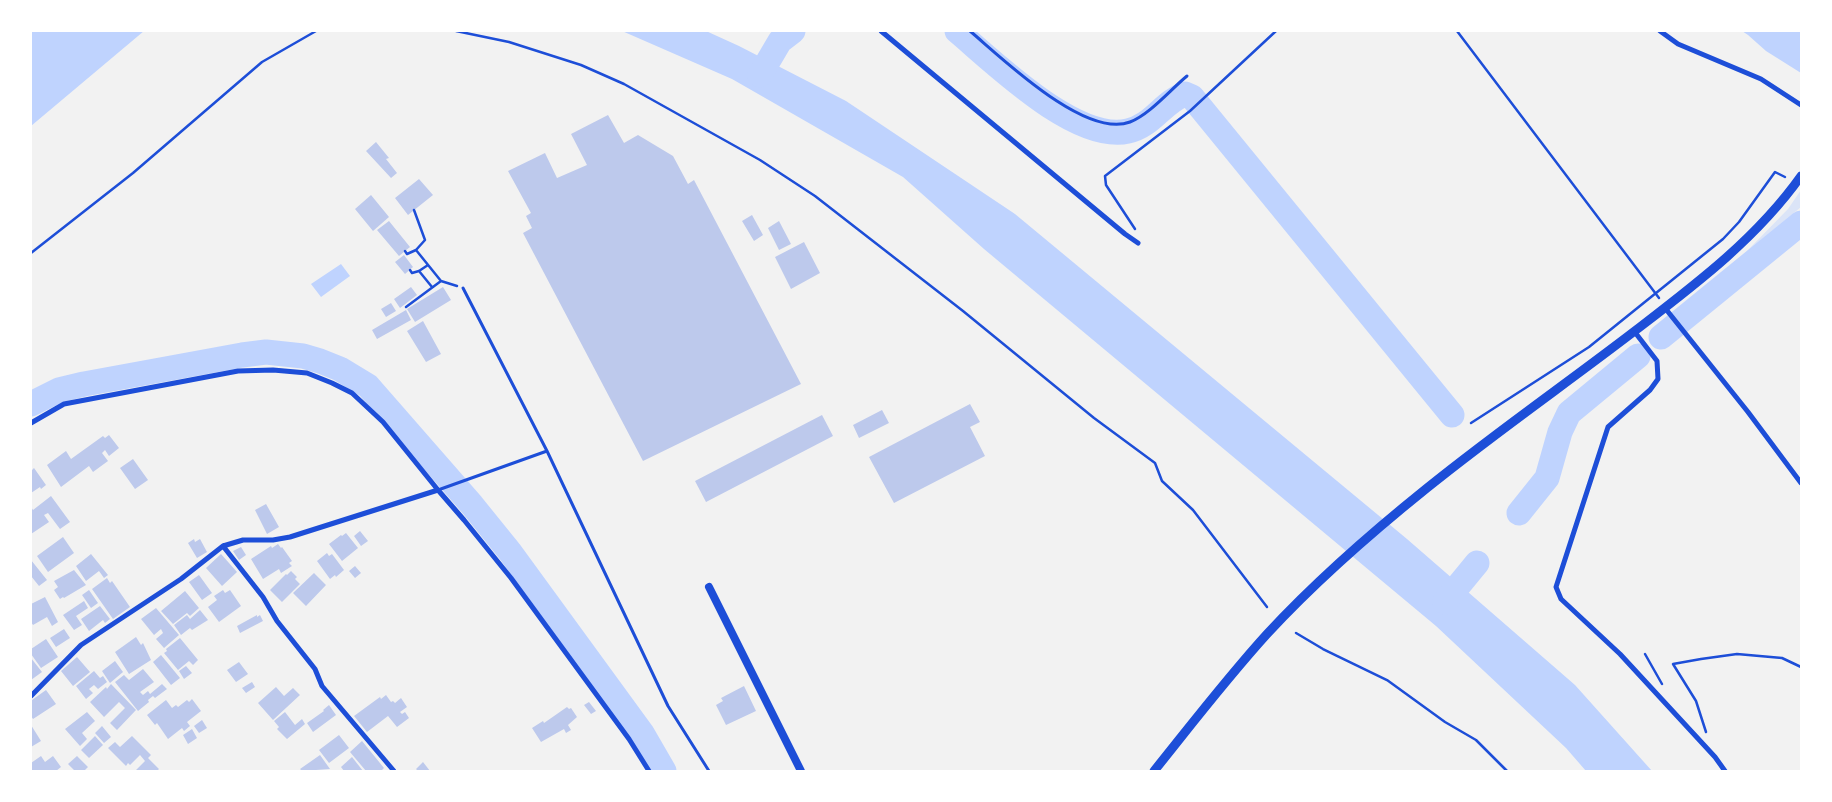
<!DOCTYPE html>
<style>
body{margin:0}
#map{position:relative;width:1832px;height:802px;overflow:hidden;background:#f2f2f2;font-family:"PT Serif",serif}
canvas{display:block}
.frame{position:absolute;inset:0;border:32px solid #fff;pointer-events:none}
</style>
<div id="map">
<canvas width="1832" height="802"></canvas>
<div class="frame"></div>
</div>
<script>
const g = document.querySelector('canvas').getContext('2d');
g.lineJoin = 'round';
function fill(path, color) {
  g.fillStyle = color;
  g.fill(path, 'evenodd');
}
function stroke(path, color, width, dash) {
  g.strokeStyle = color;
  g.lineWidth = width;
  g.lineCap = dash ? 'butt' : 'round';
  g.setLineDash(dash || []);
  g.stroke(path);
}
fill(new Path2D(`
 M1801,190v17l-55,45 42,-43z`), '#dbe4f7');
fill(new Path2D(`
 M31,31h113l-113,95z
 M622,31h84l33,15 107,55 169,113 392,325 168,146 77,86h-66l-20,-23 -130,-122 -452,-377 -81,-72 -171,-98z
 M1742,31h59v42l-35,-22 -18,-16z
 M341,264l9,12 -29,21 -10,-13z`), '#bfd3fe');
stroke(new Path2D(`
 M957,31c38,32 119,112 171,100 24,-5 35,-29 57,-37l7,3 260,318
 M760,75l20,-34 13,-10
 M1661,337l140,-114
 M31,404l28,-14 25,-6 158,-29 24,-3 37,4 17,5 20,8 28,17 104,119 38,47 132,181 22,38
 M1519,513l28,-35 13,-46 9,-19 69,-57
 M1445,602l32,-39`), '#bfd3fe', 25);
fill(new Path2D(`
 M608,115l16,28 14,-8 35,21 15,28 6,-4 107,204 -158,77 -120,-228 9,-5 -6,-12 5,-3 -23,-42 37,-18 12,25 30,-13 -16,-31z
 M376,142l13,16 -3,1 11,14 -6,5 -25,-27z
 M419,179l14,16 -25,20 -13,-17z
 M371,195l18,22 -16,14 -18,-22z
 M752,215l11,20 -9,6 -12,-20z
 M389,221l21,26 -11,9 -22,-26z
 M779,221l12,23 -12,6 -11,-22z
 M804,242l16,31 -29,16 -16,-32z
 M404,255l9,12 -8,7 -10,-12z
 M411,287l6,8 -17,13 -6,-9z
 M443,287l8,13 -36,22 -8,-13z
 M391,303l5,8 -10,6 -5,-8z
 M406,310l5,10 -34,19 -5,-9z
 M423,321l18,33 -15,8 -19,-31z
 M970,404l10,18 -10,5 15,29 -91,47 -25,-46z
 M882,410l7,13 -30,15 -6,-13z
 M822,415l11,21 -127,66 -11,-21z
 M109,435l10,13 -10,8 -4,-6 -3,3 6,8 -15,11 -4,-6 -28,21 -14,-22 19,-14 5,8 32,-23 2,2z
 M133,459l15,21 -13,9 -15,-21z
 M34,468l12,17 -5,4 -1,-2 -9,6v-22z
 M51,496l19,26 -10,7 -12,-16 -4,2 5,7 -18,12v-27l2,3z
 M266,504l13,23 -12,7 -12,-24z
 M360,531l8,10 -7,5 -7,-10z
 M346,533l12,15 -16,13 -13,-17 12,-9 1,1z
 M63,537l11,16 -26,19 -11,-16z
 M194,539l1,3 5,-3 7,13 -10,6 -9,-15z
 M278,544l3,4 1,-1 10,14 -3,2 3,3 -11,7 -2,-4 -16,10 -12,-20 20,-13 1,2z
 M241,547l5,8 -7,5 -6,-9z
 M327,553l2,3 3,-2 12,16 -8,7 -1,-2 -5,4 -13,-18z
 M91,554l17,21 -4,3 -5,-7 -13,10 -10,-15z
 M221,554l16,18 -15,14 -16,-18z
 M31,560l16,20 -8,6 -8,-10z
 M355,566l6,7 -6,5 -6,-7z
 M74,570l12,15 -22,13 -1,-1 -3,2 -6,-9 4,-3 -4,-6z
 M291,571l6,6 -2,2 5,5 -18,18 -12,-12 16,-16 1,1z
 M314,573l12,12 -20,21 -13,-13z
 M199,575l13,18 -10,7 -13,-18z
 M107,578l3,5 2,-2 18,26 -17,12 -21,-30z
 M89,590l9,13 -7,5 -9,-13z
 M223,590l2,3 5,-3 11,16 -22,16 -11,-15 9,-7 -3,-4z
 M185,591l14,17 -9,8 -3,-3 -14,11 -12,-13z
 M45,597l13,25 -6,4 -5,-9 -14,8 -2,-3v-18z
 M84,601l4,7 -12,8 6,9 -8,5 -11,-15z
 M100,606l10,13 -5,4 -2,-3 -14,11 -8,-12z
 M156,608l23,27 -15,13 -8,-9 7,-6 -2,-4 -7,6 -13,-16z
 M200,610l8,10 -16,10 -2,-2 -9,7 -7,-10 13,-10 3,4z
 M257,615v2l3,-2 3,6 -23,12 -3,-7z
 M64,629l6,9 -14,9 -6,-9z
 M136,637l5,8 2,-2 8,17 -22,14 -14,-22z
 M180,638l18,22 -5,5 -4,-4 -11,9 -14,-17 3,-2 -1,-2z
 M46,639l12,18 -17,11 -10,-14v-5z
 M161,655l19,23 -9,7 -18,-23z
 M77,657l13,15 -17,14 -12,-15z
 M31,658l11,14 -11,8z
 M115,661l8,11 -13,11 -8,-12z
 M239,662l9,12 -12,8 -9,-12z
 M186,666l6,7 -8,6 -5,-8z
 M143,669l11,13 -14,10 3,3 5,-4 2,3 12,-10 5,5 -12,9 -2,-2 -5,4 1,2 -11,9 -23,-29 9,-7 5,5z
 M94,671l6,7 3,-2 4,6 -9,7 -4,-4 -5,4 4,4 -7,6 -10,-13z
 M252,682l3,5 -9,6 -4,-5z
 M111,684l25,26 -19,20 -7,-7 15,-15 -6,-6 -15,15 -14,-15 16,-15 1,2z
 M744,686l12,25 -30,14 -10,-20 7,-4 -2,-3z
 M276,687l8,9 9,-8 7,7 -27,25 -15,-17z
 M46,690l10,14 -23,15 -2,-3 1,-16z
 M386,695l5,7 2,-1 2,2 6,-5 6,9 -7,5 2,2 3,-2 4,6 -12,9 -9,-11 -21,16 -13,-16 26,-19 1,2z
 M192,699l9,12 -14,11 3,4 -6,5 -2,-3 -14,11 -11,-16 -2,2 -8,-10 19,-15 6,8 4,-3 2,2 9,-7 2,2z
 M589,702l7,9 -5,3 -7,-9z
 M329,705l7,10 -23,17 -6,-9 17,-12 -1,-1z
 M567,707l2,2 2,-1 6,9 -9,8 3,5 -5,3 -2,-4 -23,13 -9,-14 11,-7 1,2z
 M87,712l8,9 -13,12 5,6 -7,7 -15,-17z
 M285,712l10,13 7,-6 3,5 -18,15 -10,-10 2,-2 -5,-6z
 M202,720l5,8 -8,5 -5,-7z
 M31,725l10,16 -10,6z
 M102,726l9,11 -7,6 -9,-10z
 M192,729l5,9 -9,6 -5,-9z
 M339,735l10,13 -20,15 -10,-13z
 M95,736l8,9 -14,13 -8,-8z
 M132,736l19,19 -3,3 11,11 -2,2h-22l10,-10 -5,-6 -10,10 -2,-2 -2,3 -18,-18 7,-6 5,5z
 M362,741l22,27 -3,3h-15l-16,-19z
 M320,755l10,14 -28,2 -2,-2z
 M41,756l4,6 8,-6 8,11 -5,4h-25v-8z
 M77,756l11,11 -4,4h-9l-7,-7z
 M352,757l11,14h-19l-3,-4z
 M423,762l7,9h-12l-2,-2z`), '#bdc9ec');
stroke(new Path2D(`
 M456,31l53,11 72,23 43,19 136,76 55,36 148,115 131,107 61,45 7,18 31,29 74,97
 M1457,31l202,267
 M414,210l11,30 -9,10
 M1135,229l-29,-44 -1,-9 85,-65 86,-80
 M405,251l2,3 9,-4 25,31 16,5
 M31,253l102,-80 129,-111 54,-31
 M410,270l2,3 7,-2 9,-6
 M419,271l13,16
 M406,307l35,-26
 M1471,423l118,-76 134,-108 16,-17 36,-50 10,5
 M1296,633l27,16 64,31 58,42 31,18 31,31
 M1645,654l17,30
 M1706,732l-10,-31 -23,-37 28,-5 36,-5 45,4 19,9`), '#1d4ed8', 2.5);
stroke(new Path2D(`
 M970,31c32,27 115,108 160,91 20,-8 40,-32 57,-46
 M463,288l84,163 121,255 41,65
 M438,490l109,-39`), '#1d4ed8', 3);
stroke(new Path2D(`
 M881,31l244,203 13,9
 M1660,31l18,13 83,35 40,26
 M1665,308l83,104 53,71
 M1634,331l23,30 1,18 -8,11 -42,37 -52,160 5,12 59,55 95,103 10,14
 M31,423l33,-19 174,-33 35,-1 34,3 25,10 20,10 31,29 55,68 26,30 47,58 118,161 20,32
 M223,546l40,51 14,24 38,48 7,17 72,85
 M31,696l50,-51 100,-66 42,-33 20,-6h30l17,-3 148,-47`), '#1d4ed8', 5);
stroke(new Path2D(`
 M709,587l92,184`), '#1d4ed8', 8);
stroke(new Path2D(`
 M1154,771c37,-46 73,-93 113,-137 49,-53 104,-101 160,-146 68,-55 140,-105 209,-158 60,-46 121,-92 165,-154`), '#1d4ed8', 9);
</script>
